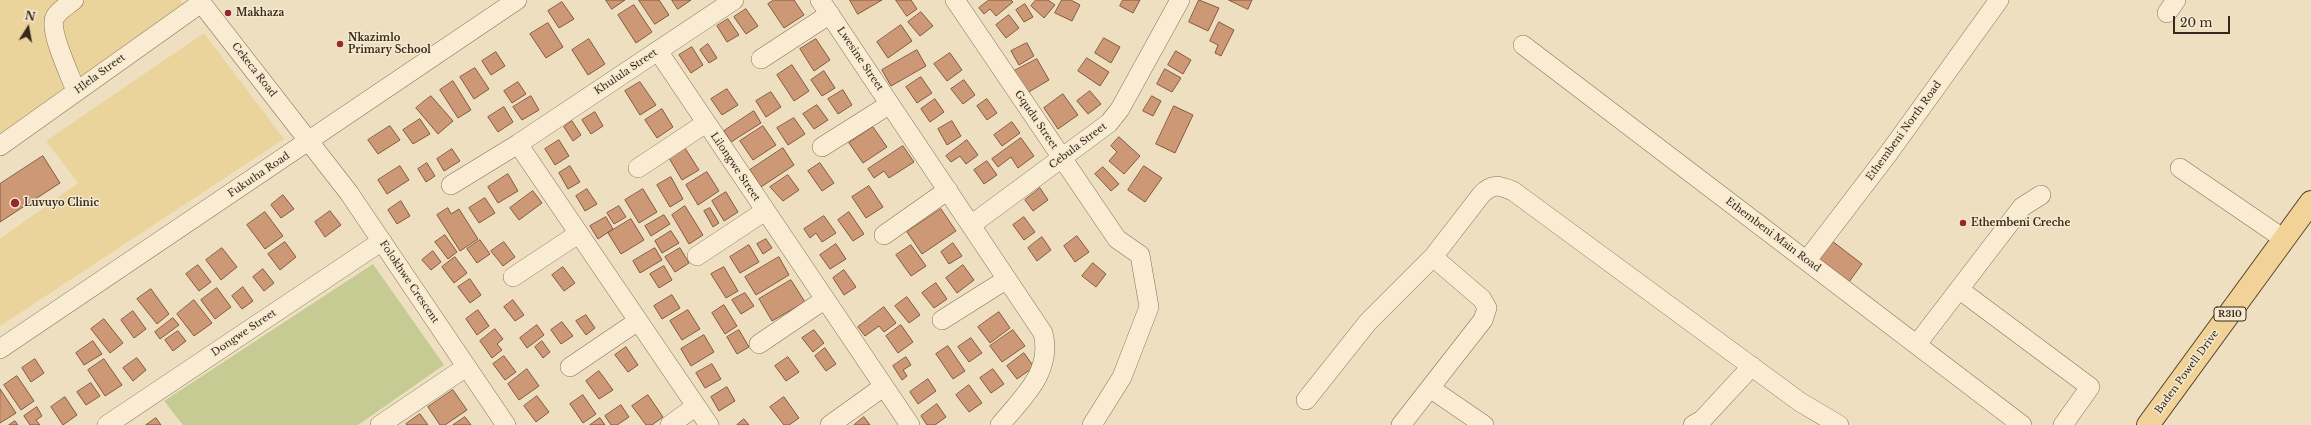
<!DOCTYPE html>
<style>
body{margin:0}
#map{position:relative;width:2311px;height:425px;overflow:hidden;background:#eedfc0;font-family:"Libre Baskerville",serif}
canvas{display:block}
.north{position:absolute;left:8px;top:8px;width:40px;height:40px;-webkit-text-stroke:3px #f5e9cf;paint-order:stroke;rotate:11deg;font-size:11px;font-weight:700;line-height:16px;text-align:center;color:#36281c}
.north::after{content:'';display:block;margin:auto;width:14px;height:18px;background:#36281c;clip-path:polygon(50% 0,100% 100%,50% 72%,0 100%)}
.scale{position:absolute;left:2173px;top:16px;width:57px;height:18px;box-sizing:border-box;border:2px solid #36281c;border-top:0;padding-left:5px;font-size:12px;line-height:14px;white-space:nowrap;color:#36281c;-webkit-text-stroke:3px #f5e9cf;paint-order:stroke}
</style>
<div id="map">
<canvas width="2311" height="425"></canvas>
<div class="north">N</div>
<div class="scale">20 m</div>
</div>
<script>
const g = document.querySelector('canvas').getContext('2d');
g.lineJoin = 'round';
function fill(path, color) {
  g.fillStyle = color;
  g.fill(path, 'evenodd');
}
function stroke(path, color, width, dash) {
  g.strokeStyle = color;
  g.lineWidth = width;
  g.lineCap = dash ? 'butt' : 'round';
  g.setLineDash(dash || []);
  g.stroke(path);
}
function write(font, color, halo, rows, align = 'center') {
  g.font = font + ' "Libre Baskerville",serif';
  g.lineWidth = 3;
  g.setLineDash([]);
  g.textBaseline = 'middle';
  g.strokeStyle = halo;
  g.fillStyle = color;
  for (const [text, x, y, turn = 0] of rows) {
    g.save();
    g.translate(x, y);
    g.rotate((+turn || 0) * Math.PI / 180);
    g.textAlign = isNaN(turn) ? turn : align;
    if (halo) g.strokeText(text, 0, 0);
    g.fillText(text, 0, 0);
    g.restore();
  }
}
fill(new Path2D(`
 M373,264l71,101 -86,60h-175l-19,-24z`), '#c6cb94');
fill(new Path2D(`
 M0,0h180l11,14 -191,133z
 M204,33l80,106 -284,187v-87l78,-56 -32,-42z`), '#ead49c');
const building = new Path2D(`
 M606,0h19l-13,9z
 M639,0h20l10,15 -14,9z
 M672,0h19l-13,9z
 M774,0h20l10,15 -20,13 -16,-24z
 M850,0h32l-24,14z
 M896,0h15l6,9 -10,7z
 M989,0h22l2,2 -17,14 -6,-7 -6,5 -5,-6z
 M1036,0h12l7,5 -11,13 -13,-12z
 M1062,0h9l9,5 -8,16 -17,-8z
 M1123,0h17l-7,13 -13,-7z
 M1199,0l20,8 -11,23 -19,-9z
 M1229,0h23l-4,9z
 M562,2l12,17 -15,9 -11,-17z
 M1025,4l8,13 -9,5 -8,-12z
 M634,5l18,27 -16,11 -18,-28z
 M746,9l12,17 -12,8 -12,-17z
 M921,12l12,14 -13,10 -12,-14z
 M1009,15l10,13 -13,10 -10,-13z
 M728,19l11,16 -12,7 -10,-16z
 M1219,22l15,8 -13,26 -6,-3 3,-8 -8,-4z
 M548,23l15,24 -17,11 -16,-24z
 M901,25l11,16 -24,17 -11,-16z
 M1104,38l16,9 -9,16 -16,-10z
 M589,39l16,25 -17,11 -16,-25z
 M816,39l14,21 -16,11 -14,-22z
 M1027,43l7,13 -15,9 -8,-14z
 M708,44l9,14 -8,5 -9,-13z
 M692,47l11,18 -12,8 -12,-18z
 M917,50l9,16 -35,20 -9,-16z
 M1176,51l15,9 -8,14 -15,-9z
 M496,52l9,14 -14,9 -9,-14z
 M950,53l12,17 -15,11 -13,-17z
 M1087,58l22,14 -9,14 -22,-15z
 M1037,59l12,21 -22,13 -13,-22z
 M792,65l17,26 -15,10 -17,-26z
 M475,68l14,21 -15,10 -14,-22z
 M1165,69l16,9 -9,14 -15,-8z
 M824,71l11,17 -13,8 -11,-16z
 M921,77l11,16 -15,10 -11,-16z
 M964,80l11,15 -12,9 -12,-15z
 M453,81l18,29 -13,8 -18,-28z
 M518,82l8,12 -14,9 -8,-12z
 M640,82l16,23 -16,10 -15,-24z
 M727,89l11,16 -16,10 -11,-16z
 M843,90l9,15 -14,9 -10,-15z
 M1090,91l11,13 -13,10 -11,-13z
 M771,92l10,15 -15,10 -10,-16z
 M1063,94l15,21 -20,14 -14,-21z
 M431,96l22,25 -15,13 -22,-26z
 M531,96l8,14 -17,10 -9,-13z
 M1152,96l9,5 -8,15 -10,-5z
 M935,99l9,13 -14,10 -9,-13z
 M987,99l10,14 -10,7 -10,-14z
 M817,105l11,15 -14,9 -11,-15z
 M1174,106l19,9 -18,38 -19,-9z
 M504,107l9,15 -15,10 -10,-15z
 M662,109l11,18 -16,11 -12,-18z
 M754,111l7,12 -30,19 -7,-11z
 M595,112l8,14 -12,8 -9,-14z
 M794,118l11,16 -17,11 -11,-17z
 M420,119l10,15 -17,10 -10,-14z
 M572,121l9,14 -8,6 -9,-14z
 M952,121l9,15 -14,9 -9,-16z
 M1012,122l8,11 -18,13 -8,-11z
 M390,126l10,14 -22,14 -10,-14z
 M763,126l13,19 -23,15 -13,-19z
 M873,127l14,20 -24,16 -14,-20z
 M1119,137l21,19 -16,18 -15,-13 8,-9 -6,-6z
 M1021,138l13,18 -16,12 -7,-11 -13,10 -6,-8z
 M559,140l10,16 -14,9 -10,-16z
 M967,140l11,15 -12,9 -6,-8 -9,6 -5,-6z
 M903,146l11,16 -25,16 -5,-7 -10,7 -6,-9z
 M685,148l14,22 -17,10 -13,-22z
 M783,148l11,17 -33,22 -11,-17z
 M452,149l8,12 -16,10 -7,-12z
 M43,156l17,27 -60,39v-38z
 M987,161l10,14 -13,9 -10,-14z
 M427,163l8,13 -9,6 -8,-13z
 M820,163l14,20 -12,8 -14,-20z
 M400,166l9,14 -22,14 -9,-14z
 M570,166l10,16 -12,7 -9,-16z
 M1144,166l18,12 -17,24 -17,-12z
 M1103,167l16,17 -8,7 -16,-17z
 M707,172l12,19 -21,14 -12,-20z
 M508,174l10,17 -20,12 -10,-16z
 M788,175l11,15 -16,11 -13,-14z
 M671,177l12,22 -13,8 -13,-22z
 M869,186l14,21 -17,11 -14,-21z
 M1040,188l8,12 -15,11 -8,-11z
 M587,189l10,15 -12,7 -9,-15z
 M643,189l14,23 -18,11 -14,-23z
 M533,191l9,12 -23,17 -9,-12z
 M726,192l12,20 -14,9 -12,-20z
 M283,195l11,14 -13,9 -10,-13z
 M485,198l10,15 -16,10 -10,-15z
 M401,201l9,15 -13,8 -9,-14z
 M619,206l7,11 -12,7 -7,-11z
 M685,206l18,29 -14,9 -17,-29z
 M448,208l3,6 8,-5 19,30 -18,12 -23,-36z
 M710,208l9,15 -6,4 -9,-16z
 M941,209l15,22 -34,23 -15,-22z
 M330,211l11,14 -16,12 -10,-15z
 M265,212l18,24 -18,13 -18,-24z
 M849,212l15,22 -11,7 -15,-21z
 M664,215l6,9 -19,12 -6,-10z
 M824,216l12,17 -14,9 -6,-9 -6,5 -6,-9z
 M606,217l7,12 -15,10 -8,-13z
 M1024,217l11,15 -11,8 -11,-15z
 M631,219l13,21 -23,14 -13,-21z
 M671,231l8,12 -17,10 -7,-12z
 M445,235l12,17 -9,7 -13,-17z
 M1077,236l12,16 -14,10 -11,-16z
 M1042,237l9,13 -14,11 -9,-13z
 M766,239l6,9 -9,6 -6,-10z
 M480,240l10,14 -13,9 -10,-14z
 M1832,241l30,23 -13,18 -31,-23z
 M285,242l11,15 -16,13 -12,-16z
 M504,242l11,15 -12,9 -12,-15z
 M953,243l9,13 -13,8 -8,-12z
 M836,244l10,15 -16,10 -10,-14z
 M749,245l10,17 -19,11 -10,-16z
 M911,245l15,21 -15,10 -15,-21z
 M222,248l15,19 -16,13 -15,-20z
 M655,248l7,12 -22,13 -7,-12z
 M680,248l9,15 -14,9 -10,-15z
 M433,251l8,11 -10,8 -9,-10z
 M455,257l12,16 -13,10 -12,-16z
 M779,257l10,18 -33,20 -11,-18z
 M1093,263l13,11 -10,13 -14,-11z
 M198,265l13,17 -12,9 -13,-17z
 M963,265l11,15 -17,13 -11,-15z
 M664,266l8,14 -13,8 -9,-14z
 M563,267l12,16 -11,8 -12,-16z
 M724,267l14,24 -12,7 -15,-24z
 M263,269l11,14 -10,8 -11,-14z
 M844,270l12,17 -12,8 -11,-17z
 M470,279l11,16 -11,8 -12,-16z
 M791,280l14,22 -33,19 -13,-22z
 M936,283l11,16 -13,9 -12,-15z
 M243,287l10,14 -11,8 -10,-13z
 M217,288l14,19 -16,12 -14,-19z
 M151,289l18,25 -12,10 -20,-25z
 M745,293l9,13 -13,8 -9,-14z
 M672,295l8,13 -18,11 -8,-13z
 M907,297l13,18 -11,8 -14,-17z
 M194,300l18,23 -18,13 -17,-22z
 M513,300l11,15 -9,6 -11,-14z
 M724,305l13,21 -12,8 -13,-21z
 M884,307l12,16 -12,9 -5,-6 -14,10 -7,-9z
 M478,310l11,16 -12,9 -11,-16z
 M688,310l12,19 -18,11 -12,-19z
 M133,311l13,18 -12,9 -13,-18z
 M999,312l11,16 -20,15 -12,-16z
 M586,315l9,13 -9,7 -10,-14z
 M173,318l6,7 -19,14 -5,-7z
 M104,319l19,24 -13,10 -19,-24z
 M562,322l11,14 -12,8 -10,-14z
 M537,325l7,10 -17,13 -7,-10z
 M901,325l12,17 -15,11 -12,-17z
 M495,329l8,10 -6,5 5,6 -10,8 -12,-17z
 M739,330l10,17 -12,7 -10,-17z
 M814,330l10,13 -11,9 -11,-14z
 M1013,330l12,16 -23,16 -12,-16z
 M178,331l8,10 -13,10 -8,-11z
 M704,335l10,17 -23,14 -10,-17z
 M971,338l11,15 -13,9 -11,-15z
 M93,341l9,13 -18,11 -8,-12z
 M542,341l8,11 -7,6 -8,-11z
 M948,346l17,25 -12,8 -17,-25z
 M626,347l12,18 -10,7 -13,-17z
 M825,348l11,16 -10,7 -11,-15z
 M1024,353l10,14 -17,12 -10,-13z
 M504,356l12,16 -11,8 -12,-16z
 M788,357l11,15 -13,9 -11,-15z
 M906,357l5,8 -8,5 4,6 -5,4 -9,-14z
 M137,358l9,12 -13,11 -10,-13z
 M35,359l9,14 -13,9 -9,-14z
 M104,359l18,26 -17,11 -17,-26z
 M712,364l9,15 -16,9 -9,-15z
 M527,369l12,17 -20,14 -11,-16z
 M993,369l11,15 -13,9 -11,-15z
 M599,371l14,19 -14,9 -13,-18z
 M17,376l17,25 -13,9 -17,-25z
 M928,379l8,12 -18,13 -8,-12z
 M91,383l9,13 -14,9 -9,-13z
 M969,385l13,18 -13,9 -13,-17z
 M727,387l8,14 -16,10 -8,-14z
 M0,389l16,24 -16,10z
 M453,390l14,20 -22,15h-5l-12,-18z
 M583,395l13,19 -13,9 -13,-19z
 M648,395l15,22 -11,8h-6l-14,-19z
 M537,396l12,16 -13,10 -12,-16z
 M65,397l12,18 -14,10 -12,-18z
 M784,397l15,21 -10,7h-5l-14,-18z
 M937,404l9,13 -11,8h-8l-6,-9z
 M621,405l8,12 -12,8h-6l-6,-9z
 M37,407l5,9 -6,4 4,5h-10l-6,-9z
 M420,414l8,11h-21l-1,-1z
 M465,417l6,8h-18z
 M864,417l6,8h-16z
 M156,418l5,7h-15z
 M600,418l5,7h-15z
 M744,419l5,6h-12z
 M15,421l3,4h-9z`);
fill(building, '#cc9875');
stroke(building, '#85593e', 1);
const minor = new Path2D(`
 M74,0c-6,5 -15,10 -19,17 -7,13 16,60 21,74
 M199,0l150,193 157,232
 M820,0l223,333c10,39 -21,65 -43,92
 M955,0l162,239 23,16 9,52 -27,70 -30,48
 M2167,13l9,-13
 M1523,45l499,380
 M658,51l252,374
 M761,59l69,-45
 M518,144l191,281
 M0,146l201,-143
 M822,147l68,-43
 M638,168l68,-45
 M2180,168l104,71
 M451,185l67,-41 216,-144
 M971,225l138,-102 11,-14 60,-109
 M884,235l64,-45
 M697,256l68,-45
 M1807,260l81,-106 111,-154
 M513,277l65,-43
 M1960,290l130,97 -27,38
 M942,320l65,-41
 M759,344l65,-44
 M1917,344l105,-137 19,-12
 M0,349l517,-349
 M570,367l68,-46
 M1430,388l54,37
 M1306,400l62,-78 65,-65 48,-62c11,-12 18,-10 32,-4l287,211 39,23
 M107,425l275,-184
 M380,425l86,-58
 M670,425l26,-19
 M830,425l53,-38
 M1401,425l82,-105 4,-12 -5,-9 -49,-42
 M1693,425l9,-5 50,-54`);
const major = new Path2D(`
 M2148,425l163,-223`);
stroke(minor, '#867058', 20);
stroke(major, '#543e2c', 24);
stroke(minor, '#f9ecd3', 19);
stroke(major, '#f2d397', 22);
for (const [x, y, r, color] of [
 [228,13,4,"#95282b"],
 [340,44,4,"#95282b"],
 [15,203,5,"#95282b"],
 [1963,223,4,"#95282b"]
]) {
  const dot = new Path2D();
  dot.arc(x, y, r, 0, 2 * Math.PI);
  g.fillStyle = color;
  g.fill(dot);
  stroke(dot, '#f5e9cf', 1.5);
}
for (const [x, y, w] of [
 [2230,314,32]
]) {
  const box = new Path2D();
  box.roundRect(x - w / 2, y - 7, w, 14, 3);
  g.fillStyle = '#f5e9cf';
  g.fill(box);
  stroke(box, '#36281c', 1);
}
write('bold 9px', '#36281c', null, [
 ["R310",2230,314]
]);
write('bold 10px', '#36281c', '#f5e9cf', [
 ["Makhaza",236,13],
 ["Nkazimlo",348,38],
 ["Primary School",348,50],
 ["Luvuyo Clinic",24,203],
 ["Ethembeni Creche",1971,223]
], 'left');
write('10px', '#36281c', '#f5e9cf', [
 ["Lwesine Street",860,59,56],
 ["Cekeca Road",254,70,52],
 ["Khulula Street",626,72,-34],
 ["Hlela Street",100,74,-36],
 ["Gqudu Street",1036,120,56],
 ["Ethembeni North Road",1904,131,-54],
 ["Cebula Street",1078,146,-37],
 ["Lilongwe Street",735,167,56],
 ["Fukutha Road",259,175,-34],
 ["Ethembeni Main Road",1773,235,37],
 ["Folokhwe Crescent",409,282,56],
 ["Dongwe Street",244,333,-34],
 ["Baden Powell Drive",2187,372,-54]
]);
</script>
